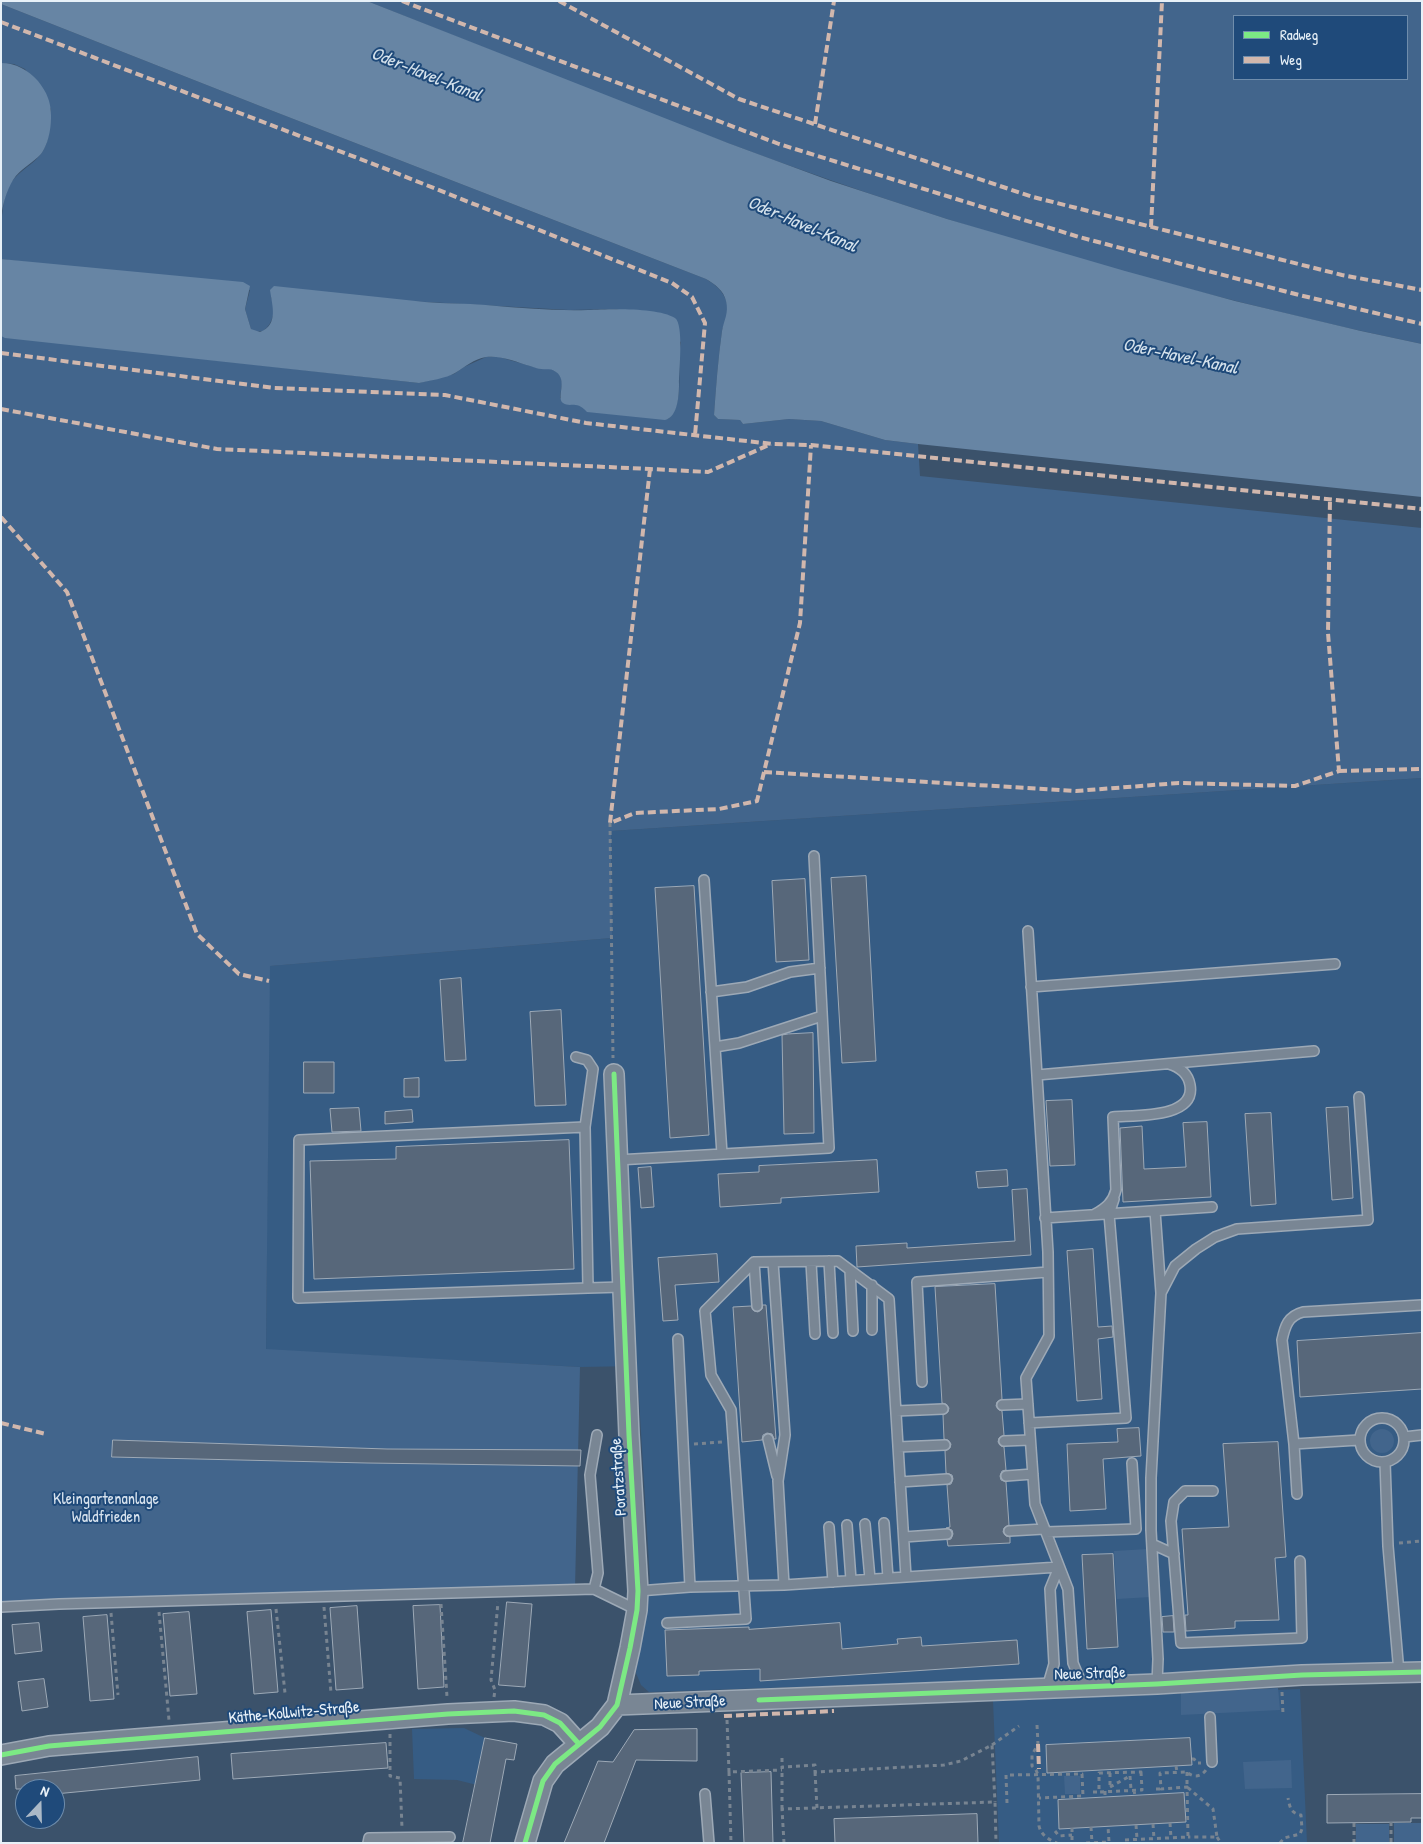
<!DOCTYPE html>
<meta charset="utf-8">
<style>
body{margin:0}
#map{position:relative;width:1423px;height:1844px;overflow:hidden;background:#3b526b;font-family:"Patrick Hand",sans-serif}
canvas{display:block}
.frame{position:absolute;inset:0;border:2px solid #e8f1f8;pointer-events:none}
.legend{position:absolute;left:1233px;top:15px;width:175px;height:65px;box-sizing:border-box;background:#1f4a7a;border:1px solid #6f8dac;margin:0;padding:6px 9px;list-style:none;font-size:15px;color:#e8f1f8}
.legend li{display:flex;align-items:center;gap:10px;height:25px}
.legend b{width:25px;border:1px solid #6f8dac}
.north{position:absolute;left:15px;top:1779px;width:50px;height:50px;box-sizing:border-box;background:#1f4a7a;border:1px solid #6f8dac;border-radius:50%;rotate:21deg;font-size:14px;font-weight:700;line-height:20px;text-align:center;color:#e8f1f8}
.north::after{content:'';display:block;margin:auto;width:18px;height:22px;background:#abb9c7;clip-path:polygon(50% 0,100% 100%,50% 72%,0 100%)}
</style>
<div id="map">
<canvas width="1423" height="1844"></canvas>
<div class="frame"></div>
<ul class="legend">
<li><b style="height:6px;background:#7ce984"></b>Radweg</li>
<li><b style="height:6px;background:#d1b7ad"></b>Weg</li>
</ul>
<div class="north">N</div>
</div>
<script>
const g = document.querySelector('canvas').getContext('2d');
g.lineJoin = 'round';
function fill(path, color) {
  g.fillStyle = color;
  g.fill(path, 'evenodd');
}
function stroke(path, color, width, dash) {
  g.strokeStyle = color;
  g.lineWidth = width;
  g.lineCap = dash ? 'butt' : 'round';
  g.setLineDash(dash || []);
  g.stroke(path);
}
function write(font, color, halo, rows, align = 'center') {
  g.font = font + ' "Patrick Hand",sans-serif';
  g.lineWidth = 4;
  g.setLineDash([]);
  g.textBaseline = 'middle';
  g.strokeStyle = halo;
  g.fillStyle = color;
  for (const [text, x, y, turn = 0] of rows) {
    g.save();
    g.translate(x, y);
    g.rotate((+turn || 0) * Math.PI / 180);
    g.textAlign = isNaN(turn) ? turn : align;
    if (halo) g.strokeText(text, 0, 0);
    g.fillText(text, 0, 0);
    g.restore();
  }
}
fill(new Path2D(`
 M1422,778v884l-358,16 -415,14 -8,-7 -5,-12 14,-93 -13,-214 -57,1 -314,-17 3,-384 343,-28 -1,-107z
 M1300,1689l7,154h-308l-6,-142z
 M464,1728l21,10 14,3 -10,47 -32,-8 -43,-1 -2,-50z`), '#365c84');
fill(new Path2D(`
 M367,1h1055v343c-200,-42 -399,-97 -592,-164 -156,-54 -309,-118 -463,-179zM1234,16h173v63h-173z
 M1,4l259,102 446,173c8,5 15,10 19,19 2,4 3,10 3,15 0,6 -5,12 -6,18 -4,28 -6,56 -8,84l4,4 22,1 3,4 46,-5 32,2 64,19 33,4 2,32 502,52v250l-811,53 1,107 -342,28 -4,383 314,18 -5,222 -574,19v-1272l418,47 35,-9 10,-7 22,-10h13l42,12h10l6,3 4,4 1,7 -2,15c8,4 16,5 23,9l85,12c18,-15 8,-55 13,-77l-64,-33 -48,1 -142,-8 -156,-5c5,12 3,26 -8,34l-8,1 -4,-3 -6,-20 5,-19 -249,-31c0,-22 -1,-47 6,-69 7,-17 24,-23 34,-36 9,-12 9,-31 10,-45l-26,-40 -11,-5 -13,-1z
 M1370 1441a12 12 0 1 1 24 0a12 12 0 1 1-24 0Z
 M1148,1549l3,48 -34,2 -3,-48z
 M1278,1688l2,22 -99,5v-22z
 M1291,1760l1,28 -47,1 -2,-27z
 M1064,1776h16v18h-15z
 M1394,1823h28v20h-28z
 M1356,1824h33v19h-33z`), '#42658c');
fill(new Path2D(`
 M1,1h366l361,142 103,38 116,38 178,52 110,30 126,30 61,13v153l-504,-53 -33,-4 -64,-19 -32,-2 -46,5 -3,-4 -22,-1 -4,-4c2,-28 4,-56 8,-84 2,-11 7,-18 4,-30 -2,-10 -11,-17 -20,-22l-446,-173 -259,-102z
 M1,63c15,0 27,7 37,18 4,5 8,11 10,17 6,15 3,43 -7,56 -8,9 -21,15 -28,26 -7,12 -10,24 -12,37z
 M1,259l242,23 7,4 -5,23 6,20 9,3c19,-7 12,-27 10,-42l4,-4c51,5 101,11 151,16 20,2 41,1 61,3 34,3 68,6 102,5 20,-1 70,-3 87,8 9,6 4,53 4,66 0,11 -1,33 -14,36l-78,-8c-11,-12 -17,-4 -24,-9 -7,-5 5,-23 -7,-31 -5,-4 -9,-2 -15,-3 -3,0 -7,-2 -11,-3 -13,-4 -30,-11 -44,-9 -12,2 -21,10 -31,16 -8,5 -27,8 -36,10l-414,-45 -4,-2z`), '#6785a4');
const building = new Path2D(`
 M866,876l10,185 -34,2 -11,-185z
 M805,879l4,81 -33,2 -4,-81z
 M694,886l15,249 -39,3 -15,-250z
 M461,978l5,82 -21,1 -5,-81z
 M561,1010l5,95 -31,1 -5,-94z
 M813,1033l1,100 -30,1 -2,-99 6,-1z
 M304,1062h30v31h-30z
 M419,1078v19h-15v-18z
 M1072,1100l3,65 -25,1 -4,-65z
 M1348,1107l5,91 -21,2 -6,-92z
 M359,1108l2,23 -29,1 -2,-23z
 M412,1110l1,12 -28,2v-12z
 M1271,1113l5,91 -25,2 -6,-92z
 M1207,1122l4,75 -88,5 -3,-74 22,-2 2,43 42,-2 -3,-44z
 M569,1140l5,129 -260,10 -4,-118 86,-2v-12z
 M877,1160l2,32 -98,6v5l-61,4 -2,-33 41,-2v-6z
 M651,1167l3,40 -13,1 -3,-40z
 M1007,1170l1,16 -30,2 -2,-16z
 M1027,1189l4,66 -174,12 -1,-21 51,-3v5l108,-7 -3,-51z
 M1093,1249l5,78 14,-1 1,11 -15,2 4,60 -25,2 -10,-150z
 M717,1254l2,28 -44,3 3,35 -15,1 -5,-63z
 M995,1284l7,115 -5,3 -1,4 3,4 3,1 2,24 -5,3 -1,4 3,4 3,1 2,23 -4,1 -2,5 1,4 5,2 3,43 -5,3 -1,4 3,4 4,1v6l-62,3 -1,-6 4,-1 2,-5 -1,-4 -6,-2 4,-1 -3,-42 4,-1 2,-5 -1,-4 -6,-2 -1,-22 5,-3 1,-4 -3,-4 -4,-1 -1,-24 5,-3 1,-4 -3,-4 -4,-1 -7,-116z
 M763,1305h3l10,134h-2l-2,-5 -5,-1 -4,2 -1,5 -20,2 -9,-135 18,-1 3,5 4,1 4,-3z
 M1422,1333v56l-122,8 -3,-56z
 M1139,1428l2,28 -38,3 3,50 -36,2 -3,-67 51,-2 -1,-13z
 M113,1440l274,9 194,1 -1,16 -213,-3 -255,-6z
 M1278,1442l8,115 -11,1 4,62 -44,1v7l-49,3 -1,-16h3l-6,-86 47,-2 -6,-83z
 M1113,1554l5,93 -31,2 -5,-94z
 M507,1602l25,2 -7,83 -26,-2z
 M440,1605l4,82 -26,2 -5,-83z
 M357,1606l6,82 -27,2 -6,-82z
 M271,1610l7,82 -24,2 -7,-82z
 M189,1612l8,82 -27,2 -7,-82z
 M107,1615l7,84 -24,2 -7,-84z
 M1173,1616l1,16h-11l-1,-15z
 M39,1623l3,28 -27,3 -3,-29z
 M840,1623l2,26 56,-5 -1,-5 24,-2 1,9 95,-6 2,24 -259,17v-12l-61,2v4l-32,1 -2,-46 84,-3v2z
 M44,1679l4,28 -26,4 -4,-29z
 M697,1729v32l-61,-1 -32,83h-40l34,-82 15,1 21,-32z
 M485,1738l32,6 -3,16 -8,-1 -16,84h-27z
 M1190,1738l2,27 -145,8 -1,-28z
 M386,1743l2,25 -155,11 -2,-25z
 M198,1757l2,23 -145,14v-5h-39l-1,-13z
 M771,1772l2,71h-29l-3,-70z
 M1184,1793l2,29 -127,7 -1,-29z
 M1422,1794v24h-11v4l-84,1v-28z
 M977,1814l1,29h-143l-1,-24z`);
fill(building, '#57677a');
stroke(building, '#9da9b6', 1);
const service = new Path2D(`
 M704,880l18,274
 M1028,931l20,321 1,84 -23,42 9,126 33,85 5,74 10,24
 M1031,987l304,-23
 M711,992l36,-5 43,-15 30,-4
 M715,1047l24,-4 83,-27
 M576,1057l11,3 6,9 -8,58
 M1037,1075l277,-24
 M617,1160l212,-12 -15,-292
 M1155,1211l6,82 -10,185v52l7,129 -1,25
 M1095,1214c11,-6 18,-12 21,-24l-3,-73c21,-2 83,2 77,-32 -2,-12 -11,-18 -21,-21
 M1045,1218l167,-11
 M829,1261l4,72
 M754,1262l3,44
 M773,1262l12,173 -7,46 6,104
 M811,1262l4,72
 M850,1270l3,61
 M872,1285v45
 M588,1288l-3,-161 -286,13 -1,158 290,-10 35,-1
 M1161,1293l14,-27 21,-17 19,-12 22,-8 131,-9 -9,-123
 M678,1339l12,248
 M922,1382l-5,-100 131,-10
 M1002,1405l26,-1
 M896,1411l47,-2
 M1360 1440a22 22 0 1 1 44 0a22 22 0 1 1-44 0Z
 M1029,1423l97,-5 -17,-204 5,-15
 M1404,1437l18,-2
 M768,1439l9,37
 M1004,1441l26,-1
 M1294,1444l-12,-104c3,-14 6,-24 21,-28l119,-7
 M898,1447l47,-2
 M1385,1462l3,84 11,127
 M1006,1476l27,-2
 M900,1482l47,-3
 M1213,1491h-28l-11,11 -3,19 10,122 121,-5 -2,-77
 M1297,1494l-3,-50 65,-4
 M884,1523l4,55
 M865,1524l5,55
 M847,1525l4,55
 M829,1527l4,55
 M1009,1531l35,-2
 M1046,1532l90,-3 -4,-66
 M904,1537l43,-3
 M1152,1544l22,10
 M594,1589l4,-16 -8,-98 7,-40
 M638,1591l52,-4 94,-2 275,-18
 M1,1607l58,-3 535,-15 43,21
 M667,1623l79,-4 -15,-209 -20,-35 -6,-64 49,-49 84,-1 51,38 17,278
 M1047,1688l7,-24 -4,-75 9,-22
 M1210,1717l2,45
 M705,1794l4,49
 M368,1843l1,-5 81,-1`);
const minor = new Path2D(`
 M617,1705l540,-21 145,-9 120,-3
 M1,1755l48,-9 24,-2 375,-30 66,-3 30,4 16,8 19,21
 M525,1843l18,-62 12,-17 45,-37 17,-22 13,-57 7,-38 1,-19 -9,-156 -15,-361`);
stroke(service, '#9da9b6', 12);
stroke(minor, '#9da9b6', 22);
stroke(new Path2D(`
 M610,823l3,235
 M694,1444l28,-2
 M1399,1543l23,-2
 M441,1604l6,93
 M324,1607l7,86
 M276,1609l9,84
 M159,1612l10,108
 M111,1613l7,82
 M1282,1692l1,22
 M494,1697l1,-7 -4,-10 7,-78
 M727,1720l2,52 53,-2
 M1037,1725l1,19 -6,11v11l4,4 2,5 1,51c2,9 10,14 18,17
 M390,1734v42l10,2 2,50
 M992,1745l27,-19
 M782,1758v9
 M1192,1759h2l3,4h4
 M1176,1766l1,6
 M729,1772l2,71
 M815,1772l2,36
 M1141,1772l1,18 -43,2v-19z
 M1187,1772v15l26,22 4,28h-29
 M1110,1773v15
 M1130,1776l1,14
 M1110,1787l20,-11
 M1156,1789h5
 M1134,1790l1,6
 M1105,1791v6
 M1093,1792h6
 M1007,1803l-1,-28 76,-1 1,22 -44,2
 M782,1809v-42l33,-2v7l129,-7 17,-4 31,-16 3,57
 M1391,1822v21
 M1170,1823l1,15
 M1354,1823v20
 M1153,1824l1,15
 M1136,1825l1,14
 M1091,1827l1,16
 M1072,1828v15
 M1055,1831l4,5 13,-1
 M1217,1837l4,6
 M1125,1840l63,-3 -1,-50 -26,2 -1,-16 27,-1c6,6 14,5 19,-2
 M784,1843l-2,-34 213,-7 1,41
 M1086,1843l23,-1 -1,-16
 M1280,1843l4,-5 16,-4 2,-5 -1,-14c-11,-2 -11,-8 -13,-17`), '#788491', 3, [4, 4]);
stroke(service, '#798694', 9);
stroke(minor, '#798694', 19);
stroke(new Path2D(`
 M402,1l377,143 300,93 220,58 123,29
 M559,1l180,98 294,98 309,78 80,15
 M1,22l380,145 291,116 20,14 13,26 -10,112
 M815,124l19,-123
 M1151,227l11,-226
 M1,353l273,35 171,7 141,28 187,21 38,1 611,64
 M1,409l216,40 433,20 58,3 63,-28
 M650,469l-40,354 25,-10 84,-4 38,-8 43,-178 11,-178
 M1,517l66,75 130,342 42,40 30,7
 M1339,771l83,-2
 M764,772l312,19 103,-8 116,3 44,-15 -11,-138 2,-135
 M1,1423l45,11
 M724,1716l110,-5
 M1038,1744l1,25`), '#d1b7ad', 4, [8, 4]);
stroke(new Path2D(`
 M759,1700l398,-16 145,-9 120,-3
 M1,1755l48,-9 24,-2 375,-30 66,-3 30,4 16,8 19,21
 M525,1843l18,-62 12,-17 45,-37 17,-22 13,-57 7,-38 1,-19 -9,-156 -15,-361`), '#7ce984', 5);
write('16px', '#e8f1f8', '#1f4a7a', [
 ["Poratzstraße",619,1477,-94],
 ["Neue Straße",1090,1674,-2],
 ["Neue Straße",690,1703,-3],
 ["Käthe-Kollwitz-Straße",294,1713,-5]
]);
write('16px', '#d8e3ee', '#1f4a7a', [
 ["Kleingartenanlage",106,1500],
 ["Waldfrieden",106,1518]
]);
write('italic 18px', '#d5e2ec', '#1f4a7a', [
 ["Oder-Havel-Kanal",426,75,22],
 ["Oder-Havel-Kanal",802,225,23],
 ["Oder-Havel-Kanal",1180,357,12]
]);
</script>
